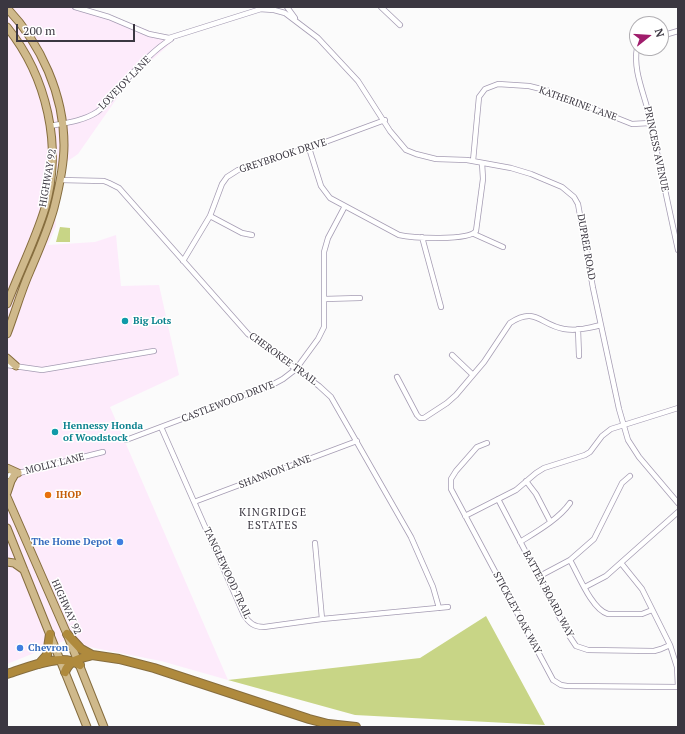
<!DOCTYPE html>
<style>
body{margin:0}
#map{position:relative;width:685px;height:734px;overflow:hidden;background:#fbfbfb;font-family:"PT Serif",serif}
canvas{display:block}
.frame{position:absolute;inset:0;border:8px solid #3b3741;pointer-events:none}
.north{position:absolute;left:629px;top:16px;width:40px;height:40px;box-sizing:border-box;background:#fff;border:1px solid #b1afb3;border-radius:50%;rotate:73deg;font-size:11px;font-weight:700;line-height:16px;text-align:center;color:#3b3741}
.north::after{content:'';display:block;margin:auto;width:14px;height:18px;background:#a01d6c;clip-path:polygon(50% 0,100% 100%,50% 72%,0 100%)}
.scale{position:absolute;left:16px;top:24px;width:119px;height:18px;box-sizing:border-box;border:2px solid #3b3741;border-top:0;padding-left:5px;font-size:12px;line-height:14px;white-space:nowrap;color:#3b3741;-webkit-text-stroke:3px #fff;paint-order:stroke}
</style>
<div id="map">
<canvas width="685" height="734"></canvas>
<div class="frame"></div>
<div class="north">N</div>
<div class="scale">200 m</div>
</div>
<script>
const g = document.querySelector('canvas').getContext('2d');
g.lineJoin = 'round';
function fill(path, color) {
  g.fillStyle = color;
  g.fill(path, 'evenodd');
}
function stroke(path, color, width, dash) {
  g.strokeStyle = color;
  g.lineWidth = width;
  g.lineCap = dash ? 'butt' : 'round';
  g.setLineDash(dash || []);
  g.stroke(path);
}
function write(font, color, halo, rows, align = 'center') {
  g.font = font + ' "PT Serif",serif';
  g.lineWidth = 3;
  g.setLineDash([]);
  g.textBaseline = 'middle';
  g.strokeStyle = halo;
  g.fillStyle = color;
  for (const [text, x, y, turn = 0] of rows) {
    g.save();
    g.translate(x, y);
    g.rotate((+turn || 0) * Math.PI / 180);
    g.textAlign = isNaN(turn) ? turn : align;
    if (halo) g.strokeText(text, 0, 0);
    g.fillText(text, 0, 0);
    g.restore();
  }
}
fill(new Path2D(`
 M7,7h62l68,19 37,14 -45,41 -51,73 -22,15 -2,9 2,48 -8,19 47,-3 21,-7 5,51 38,-1 20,90 -69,32 118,273 -67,-19 -67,-13 -30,-7 -57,23z`), '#fdebfb');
fill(new Path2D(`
 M60,227l10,1v14h-14z
 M486,616l59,109 -190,-10 -127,-35 192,-22z`), '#c8d586');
const street = new Path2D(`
 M75,7l34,10 40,17 20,4 92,-29
 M287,7l8,11
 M381,7l19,18
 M259,9l15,1 11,3 33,25 40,43 32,50 16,19 10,4 20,5 31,1 44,8 20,6 31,13 12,10 4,7 15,84 26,121 9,31 11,17 39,46
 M661,36l17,-5
 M637,48c-4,21 6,43 11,63 10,47 20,93 30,139
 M50,126c16,-3 33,-5 47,-14 13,-9 21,-23 31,-34 13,-14 27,-29 43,-39
 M309,148l12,38 9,12 69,37c13,3 70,6 77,-4l7,-52 -1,-16
 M473,161l6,-64 6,-8 13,-5 31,2 20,5 83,33 18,-1
 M60,180l44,1 5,2 10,5 129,146 71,52 12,11 80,140 22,50 6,21
 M210,216l32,17 10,2
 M474,234l29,13
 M422,237l19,70
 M183,261l27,-45 12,-32 5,-7 11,-7 24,-9 47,-13 76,-28
 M324,299l36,-1
 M578,329l1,27
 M452,355l21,20
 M7,365l35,5 112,-19
 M397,377l20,38 3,3h4l23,-15 9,-8 28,-33 26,-39c26,-17 30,2 54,6 13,2 25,-1 37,-4
 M161,427l83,188c5,8 10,12 20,12l58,-8 126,-12
 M126,440l144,-54 13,-7 13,-10 22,-30 6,-12v-75l4,-14 17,-32
 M487,443l-10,4 -21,24 -5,8v10l102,191 8,5 6,1 111,1
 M7,476l96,-24
 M526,481l10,13 14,27
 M498,499l72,138 6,9 12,4 66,1 7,-2 9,-4
 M194,502l163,-61
 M465,516l51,-26 20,-17 8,-5 41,-13 5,-3 12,-16 9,-7 67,-21
 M520,542c16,-10 39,-23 50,-39
 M315,543l7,76
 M570,560c8,14 22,50 38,54h34l10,-4
 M621,563l21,26 28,56 7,22 1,20
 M538,577l32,-17 24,-21 28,-56 8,-7
 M585,587l21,-11 72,-64`);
const primary = new Path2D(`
 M7,8c34,36 57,87 57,137 0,21 -5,43 -10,63 -6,22 -15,42 -24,63 -9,20 -15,42 -23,63
 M7,27c40,50 56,119 38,181 -10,33 -26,64 -38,96
 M7,358l9,8
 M7,468l11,5
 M7,493l4,-12 4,-7
 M7,497l60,137 37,93
 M7,528l80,199
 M7,562l7,1 10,7`);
const highway = new Path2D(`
 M67,634l14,15 11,6 27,4 35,9 155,51 19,5 28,3
 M39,664l8,-9 3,-21
 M65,672c5,-13 15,-13 27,-17
 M7,674c20,-6 54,-22 73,-9`);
stroke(street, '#a59cb3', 6);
stroke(primary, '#866d3e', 9);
stroke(highway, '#866d3e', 10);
stroke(street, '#fff', 4.5);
stroke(primary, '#cfb98b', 7);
stroke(highway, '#af8a3d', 8);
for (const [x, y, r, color] of [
 [125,321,4,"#0f9aa8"],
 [55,432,4,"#0f9aa8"],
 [48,495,4,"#e8710a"],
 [120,542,4,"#3f7fe0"],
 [20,648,4,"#3f7fe0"]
]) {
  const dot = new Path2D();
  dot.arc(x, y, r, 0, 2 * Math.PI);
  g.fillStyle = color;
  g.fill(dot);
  stroke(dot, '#fff', 1.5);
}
write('10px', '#3b3741', '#fff', [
 ["LOVEJOY LANE",125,83,-46],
 ["KATHERINE LANE",578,104,20],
 ["PRINCESS AVENUE",656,149,78],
 ["GREYBROOK DRIVE",283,156,-18],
 ["HIGHWAY 92",48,178,-80],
 ["DUPREE ROAD",586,247,80],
 ["CHEROKEE TRAIL",283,359,36],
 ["CASTLEWOOD DRIVE",228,402,-21],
 ["MOLLY LANE",55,464,-14],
 ["SHANNON LANE",275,472,-21],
 ["TANGLEWOOD TRAIL",227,573,65],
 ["BATTEN BOARD WAY",548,594,62],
 ["HIGHWAY 92",66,607,66],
 ["STICKLEY OAK WAY",517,613,62]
]);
write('bold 10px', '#0d838f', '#fff', [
 ["Big Lots",133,321],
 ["Hennessy Honda",63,426],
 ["of Woodstock",63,438]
], 'left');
write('bold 10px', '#c56008', '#fff', [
 ["IHOP",56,495]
], 'left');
write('bold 10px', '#366cbe', '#fff', [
 ["The Home Depot",112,542],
 ["Chevron",28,648,"left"]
], 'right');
g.letterSpacing = '1px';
write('11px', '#3b3741', '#fff', [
 ["KINGRIDGE",273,513],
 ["ESTATES",273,526]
]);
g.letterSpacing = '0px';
</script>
